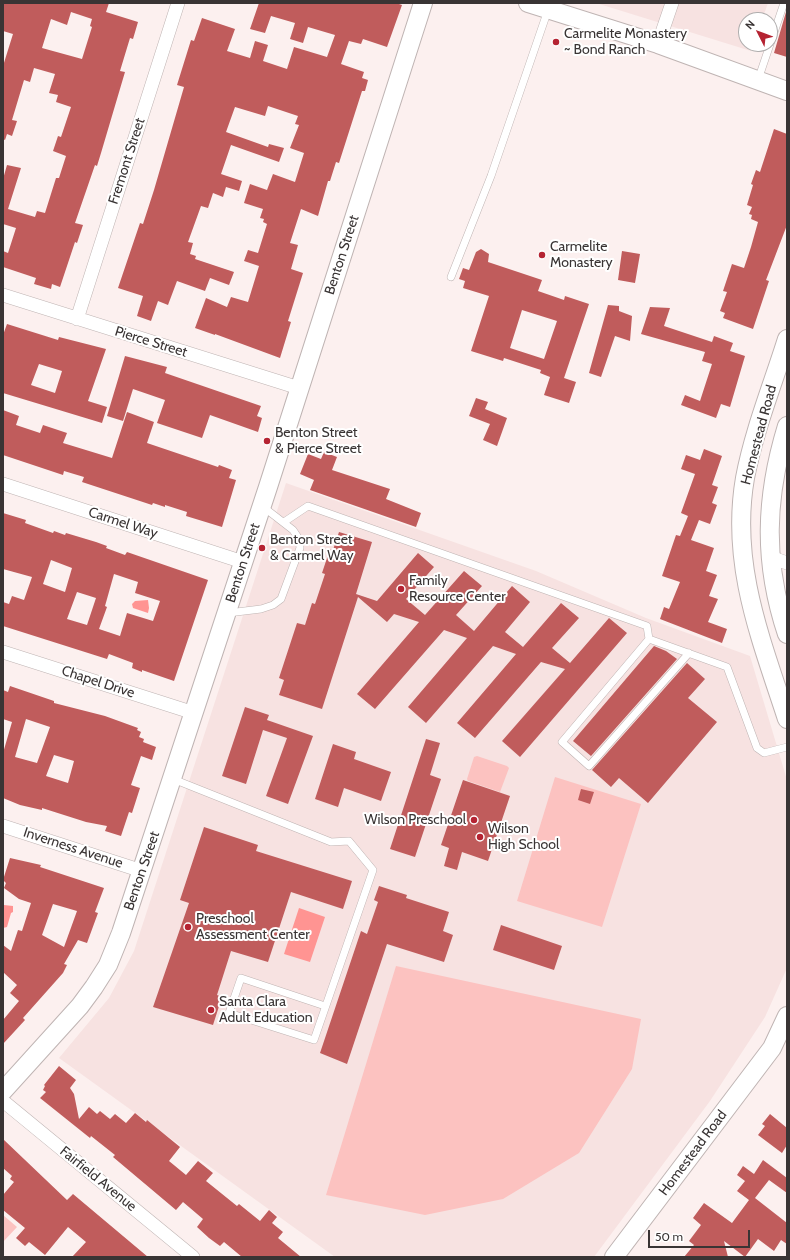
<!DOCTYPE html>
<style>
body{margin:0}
#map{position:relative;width:790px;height:1260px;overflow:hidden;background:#fcf0ef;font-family:Cabin,sans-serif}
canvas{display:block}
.frame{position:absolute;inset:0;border:4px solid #393434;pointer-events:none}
.north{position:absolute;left:738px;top:12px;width:40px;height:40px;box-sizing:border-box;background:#fff;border:1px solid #b0aeae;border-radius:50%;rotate:312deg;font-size:11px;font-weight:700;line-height:16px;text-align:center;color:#393434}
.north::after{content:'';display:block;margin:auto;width:14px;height:18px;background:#b52332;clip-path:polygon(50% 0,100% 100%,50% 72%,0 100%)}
.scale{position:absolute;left:648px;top:1230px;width:102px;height:18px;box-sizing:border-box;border:2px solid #393434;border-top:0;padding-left:5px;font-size:12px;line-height:14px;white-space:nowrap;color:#393434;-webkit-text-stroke:3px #fff;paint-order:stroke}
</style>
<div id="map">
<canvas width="790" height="1260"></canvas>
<div class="frame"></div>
<div class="north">N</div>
<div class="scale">50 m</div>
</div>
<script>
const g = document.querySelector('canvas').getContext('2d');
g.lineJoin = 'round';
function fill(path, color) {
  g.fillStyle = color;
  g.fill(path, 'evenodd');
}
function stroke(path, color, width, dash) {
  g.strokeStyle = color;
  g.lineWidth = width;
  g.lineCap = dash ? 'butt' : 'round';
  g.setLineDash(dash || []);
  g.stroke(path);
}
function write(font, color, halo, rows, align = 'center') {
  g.font = font + ' Cabin,sans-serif';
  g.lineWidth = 4;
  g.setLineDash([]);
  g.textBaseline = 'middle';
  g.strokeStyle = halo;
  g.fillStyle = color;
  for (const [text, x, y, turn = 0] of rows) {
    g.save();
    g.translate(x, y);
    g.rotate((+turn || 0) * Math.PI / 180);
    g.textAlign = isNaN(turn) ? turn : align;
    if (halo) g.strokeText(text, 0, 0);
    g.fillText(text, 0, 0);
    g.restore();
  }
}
fill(new Path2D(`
 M596,3h172l-6,17h-16v24h8l-3,7z
 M286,483l250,88 110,47 104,38 37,124v188l-22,49 -55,84 -116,156h-259l-276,-199 50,-60 25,-47z`), '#f7e2e1');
fill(new Path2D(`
 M477,756l30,10 2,2 -9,24 -32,-11 -1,-2 7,-22z
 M555,777l86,27 -39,123 -85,-26z
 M396,966l245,53 -9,50 -53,84 -76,46 -78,16 -99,-20z
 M3,1215l14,12 -14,15z`), '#fcc2c0');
fill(new Path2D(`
 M148,600l1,8 -1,5 -15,-5 -1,-4 3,-3z
 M4,905l9,1v6l-2,1 -4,14 -4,1v-22z
 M299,908l26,9 -15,45 -26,-8z`), '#ff9492');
fill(new Path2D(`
 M3,3h106l-3,9 32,10 -5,17 -3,-1 -10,33 5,1 -24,81 -4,13 -2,-1 -20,58 8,2 -6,18 -2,-1 -15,45 -8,-3 -1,5 -17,-5 2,-6 -33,-11v-16l5,2 8,-25 -13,-4v-45l4,-14 14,3 -13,41 27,8 2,-6 8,2 11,-35h3l7,-22 -13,-5 5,-15 3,1 10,-30 -15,-5 2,-7 -9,-2 6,-19 -21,-6 -4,14 -6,-2 -12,40 5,1 -5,15 -5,-2 -2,6 -2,-1v-73l10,-32 -10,-3zM71,12l21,7 -2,7 2,1 -10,32 -40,-11 9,-29 16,6z
 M259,3h137l6,2 -15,42 -24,-8 -2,5 -12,-3 -8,23 23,8 -2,6 6,2 -3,11h-3l-23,72 -3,-1 -6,19h-2l-10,35 -17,-7 -11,34 8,2 -7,24 12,4 -15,48 3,1 -11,36 -65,-24v1l-20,-7 11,-30 21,9 4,-10 17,5 11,-36 -15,-5 4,-11 10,3 9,-29 -4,-2 1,-3 -4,-1 3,-9 -19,-6 6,-19 17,6 6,-16 22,8 9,-29 -14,-5 9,-23 -4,-1 3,-8 -30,-10 -3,10 -30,-9 -9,25 42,15 1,-3 15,4 -5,14 -48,-17 -10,29 21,7 -3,10 -13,-4 -3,10 -10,-4 -5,15 -7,-2 -13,36 5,1 -3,11 6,2 -1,3 39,13 -5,13 -19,-7 -5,13 -28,-10 -9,24 -10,-4 -7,20 -14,-5 6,-20 -25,-8 22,-65 3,1 11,-34 30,-103 -7,-2 14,-45 3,1 8,-23 33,11 -8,22 23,7 5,-17 13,4 -5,16 24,8 7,-22 33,10 8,-22 -27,-8 -5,16 -13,-4 5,-16 -24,-7 -6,17 -15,-4z
 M786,12h1v45l-13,-4z
 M774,129l13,5v91l-21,55 3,1 -16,48 -30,-11 2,-5 -5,-2 7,-19 -4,-1 9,-27 12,4 7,-21 7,-25 -7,-3 1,-4 -3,-1 3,-7 -5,-2 6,-20 -2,-1 5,-14 4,2z
 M481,249l8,5 -1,8 54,18 -4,11 26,9 1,-4 24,8 -25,74 12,4 -7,21 -25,-8 6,-18 -10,-4 1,-3 -37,-12 -1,3 -32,-10 18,-55 -26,-8 2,-7 -6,-2 4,-11 6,2 7,-18zM522,310l35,11 -13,38 -34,-11z
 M622,251l18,3 -5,29 -17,-3z
 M608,305l11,1v5l13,5 -2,25 -15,-5 -14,41 -12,-4z
 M650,307l20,1 -6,18 48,16 2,-6 19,7 -3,8 15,5 -15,51 -9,-3 -5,14 -35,-13 4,-10 15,6 12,-37 -10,-3 3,-9 -64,-18z
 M7,324l51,16 1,-3 47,12 -18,52 19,6 -5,16 -99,-30v-58zM39,364l23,7 -7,22 -24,-8z
 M125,356l42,11 -2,6 96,33 -4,10 5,2 -4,14 -48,-17 -8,23 -45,-15 8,-23 -32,-11 -10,32 -16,-5z
 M476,398l12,4 -3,7 22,9 -10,28 -14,-6 7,-16 -21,-8z
 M3,410l16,6 -3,9 24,8 3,-8 24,8 -4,10 49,15 15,-46 27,10 -7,21 71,24 1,-2 13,5 -3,8 7,2 -14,47 -36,-11 1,-4 -22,-7v2l-12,-4 -1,2 -70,-23 2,-5 -20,-6 -1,4 -60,-20z
 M704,449l18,7 -10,29 6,2 -6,16 5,2 -7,19 -11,-4 -8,20 23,8 -8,23 11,4 -8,21 9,3 -10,23 19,7 -5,14 -62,-24 4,-12 5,2 11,-27 -18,-6 14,-41 4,1 8,-20 -7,-3 14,-39 -14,-5 5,-14 14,5z
 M324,452l13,5 -5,13 58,19 -4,10 35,14 -5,14 -106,-37 4,-10 -14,-6 8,-20 13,5z
 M3,513l23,7 -1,3 28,10 1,-2 11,4 1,-2 30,9 11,4 -1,2 19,7 2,-3 81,28 -34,101 -32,-11v2l-10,-4 1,-5 -24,-9 -2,5 -104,-33v-24l6,2 3,-8 12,4 8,-23 -29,-8zM51,560l21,8 -7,24 -22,-8zM114,574l24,8 -3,11 25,8 -7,20 -26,-8 -7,23 -21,-7 8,-22 -2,-1zM77,592l19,6 -9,27 -20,-6z
 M339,532l33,10 -16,52 21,7 41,-48 16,14 -28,32 19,16 39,-44 18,15 -26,29 18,16 38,-45 18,16 -25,30 18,15 38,-44 18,15 -27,30 18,15 39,-45 18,15 -107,124 -18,-16 63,-72 -24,-7 -66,76 -18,-15 59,-69 -23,-8 -67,77 -18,-16 59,-69 -23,-8 -69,79 -18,-15 62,-72 -25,-8 -7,8 -29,-25 -36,112 -43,-14 5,-15 -5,-2 18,-55 8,2 7,-22 3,1 10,-30 -3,-1 8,-24 3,1z
 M654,646l12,5 11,8 -86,97 -18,-15z
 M687,663l18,16 -17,19 29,24 -69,81 -29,-25 -8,9 -19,-17z
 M10,686l44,15v2l51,13 33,12 -1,2 4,2 -2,5 5,2 -1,3 13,5 -4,13 -11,-4 -10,29 9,3 -8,25 -3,-1 -8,24 -16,-5 2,-5 -21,-4 -44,-14v2l-22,-5 -17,-7v-45l9,-31 -9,-3v-29l5,2zM26,719l24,8 -13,36 -22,-6zM54,755l20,6 -6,22 -22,-7z
 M245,707l24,8 -2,5 46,16 -25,68 -22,-8 21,-58 -24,-8 -17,54 -24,-8z
 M426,739l14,4 -10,32 11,4 -26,78 -25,-8z
 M333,744l23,8 -2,7 37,13 -10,29 -37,-13 -6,19 -23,-8z
 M463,780l47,16 -22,65 -26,-9 -5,18 -13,-4 5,-18 -8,-3z
 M581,789l13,3 -4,12 -12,-4z
 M204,827l54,18 -2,6 96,30 -9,28 -52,-17 -23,70 -37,-11 -14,44 5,2 -9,28 -60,-18 36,-104 -9,-3z
 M10,858l31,7 -1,2 64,21 -9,24 3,1 -11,30 -9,-3 -14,24 3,1 -4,8 -40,45 2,2 -22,24v-24l16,-19 -9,-8 7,-8 -14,-13v-27l8,6 7,-21 4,1 9,-28 -12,-4 -15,-11 2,-5 -3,-3zM53,904l24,7 -13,36 -22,-12z
 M379,886l28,9 -1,3 43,14 -6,19 10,4 -9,27 -57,-18 -40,120 -27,-11 41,-122 6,3 11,-32 -4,-2z
 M501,925l61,21 -8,24 -61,-20z
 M59,1066l17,14 -6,8 4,6 5,25 10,-12 8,7 3,-3 10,8 5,-5 11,9 9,-10 11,9 1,-2 33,27 -11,14 17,14 12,-14 15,12 -7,8 31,25 2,-2 21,17 9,-11 8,7 -5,6 11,9 -5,6 23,19h-59l-18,-15 -4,4 -11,-8 -12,-11 6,-8 -20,-17 -7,8 -63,-53 2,-2 -24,-19 -1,2 -50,-40 6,-6 -3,-2 2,-4 -1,-1z
 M770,1114l17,14v17l-5,8 -24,-18 7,-9 -3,-2z
 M3,1139l64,61 6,-6 75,63h-76l14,-15 -18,-15 -23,28 -16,-13 -4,4 -9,-8 9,-10 -22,-18v-15l11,-13 -4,-3 2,-3 -9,-8z
 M763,1160l24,18v15l-18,-13 -14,18 32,25v21l-6,-4 -7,11 -16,-12 -13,18 -21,-16 4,16h-44l10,-12 -5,-4 12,-16 -8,-7 11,-15 28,20 17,-23 -12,-9 8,-10 -8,-6 6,-9 11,8z`), '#c05c5c');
const service = new Path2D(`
 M758,80l26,-77
 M451,277l40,-101 57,-166
 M284,522l24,-16 339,120 2,13 -87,103 27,24 100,-113
 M228,613l33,-4 12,-4 8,-6 19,-51 -1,-9 -6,-9 -31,-24
 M649,639l78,28 30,81 7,5 23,-6
 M173,779l158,63 18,-1 24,29 -59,170 -85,-27 12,-35 84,28`);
const minor = new Path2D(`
 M658,44l14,-41
 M3,295l296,93
 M77,319l101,-316
 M3,484l240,78
 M770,557l17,6
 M3,652l191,61
 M3,826l139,45
 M3,1101l190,156`);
const secondary = new Path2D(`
 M528,3l130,41 129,47
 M787,339c-14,45 -33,91 -42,139 -15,86 16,161 42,241
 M787,426c-22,72 -24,136 0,208
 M3,1091l77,-85 14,-19 14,-22 13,-32 147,-446 155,-484
 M614,1257l158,-209 15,-32`);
stroke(service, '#bfb4b3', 8);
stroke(minor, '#bfb4b3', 14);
stroke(secondary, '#bfb4b3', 20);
stroke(service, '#fff', 7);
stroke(minor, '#fff', 13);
stroke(secondary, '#fff', 18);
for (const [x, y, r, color] of [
 [556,42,4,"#b52332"],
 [542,255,4,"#b52332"],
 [267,441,4,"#b52332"],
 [262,548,4,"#b52332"],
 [401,589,4,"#b52332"],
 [474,820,4,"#b52332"],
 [480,837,4,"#b52332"],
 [188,927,4,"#b52332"],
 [211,1010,4,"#b52332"]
]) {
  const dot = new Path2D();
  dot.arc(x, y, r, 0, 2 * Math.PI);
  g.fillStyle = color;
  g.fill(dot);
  stroke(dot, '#fff', 1.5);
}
write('14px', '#393434', '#fff', [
 ["Carmelite Monastery",564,34],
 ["~ Bond Ranch",564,50],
 ["Carmelite",550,247],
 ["Monastery",550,263],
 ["Benton Street",275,433],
 ["& Pierce Street",275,449],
 ["Benton Street",270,540],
 ["& Carmel Way",270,556],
 ["Family",409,581],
 ["Resource Center",409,597],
 ["Wilson Preschool",466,820,"right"],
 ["Wilson",488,829],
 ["High School",488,845],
 ["Preschool",196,919],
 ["Assessment Center",196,935],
 ["Santa Clara",219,1002],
 ["Adult Education",219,1018]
], 'left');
write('14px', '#393434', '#fff', [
 ["Fremont Street",127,161,-72],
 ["Benton Street",342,255,-72],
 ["Pierce Street",151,342,17],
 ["Homestead Road",759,435,-75],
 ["Carmel Way",123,523,18],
 ["Benton Street",243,563,-72],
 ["Chapel Drive",98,682,18],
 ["Inverness Avenue",73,848,18],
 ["Benton Street",142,871,-71],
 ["Homestead Road",693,1153,-53],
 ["Fairfield Avenue",98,1179,39]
]);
</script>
